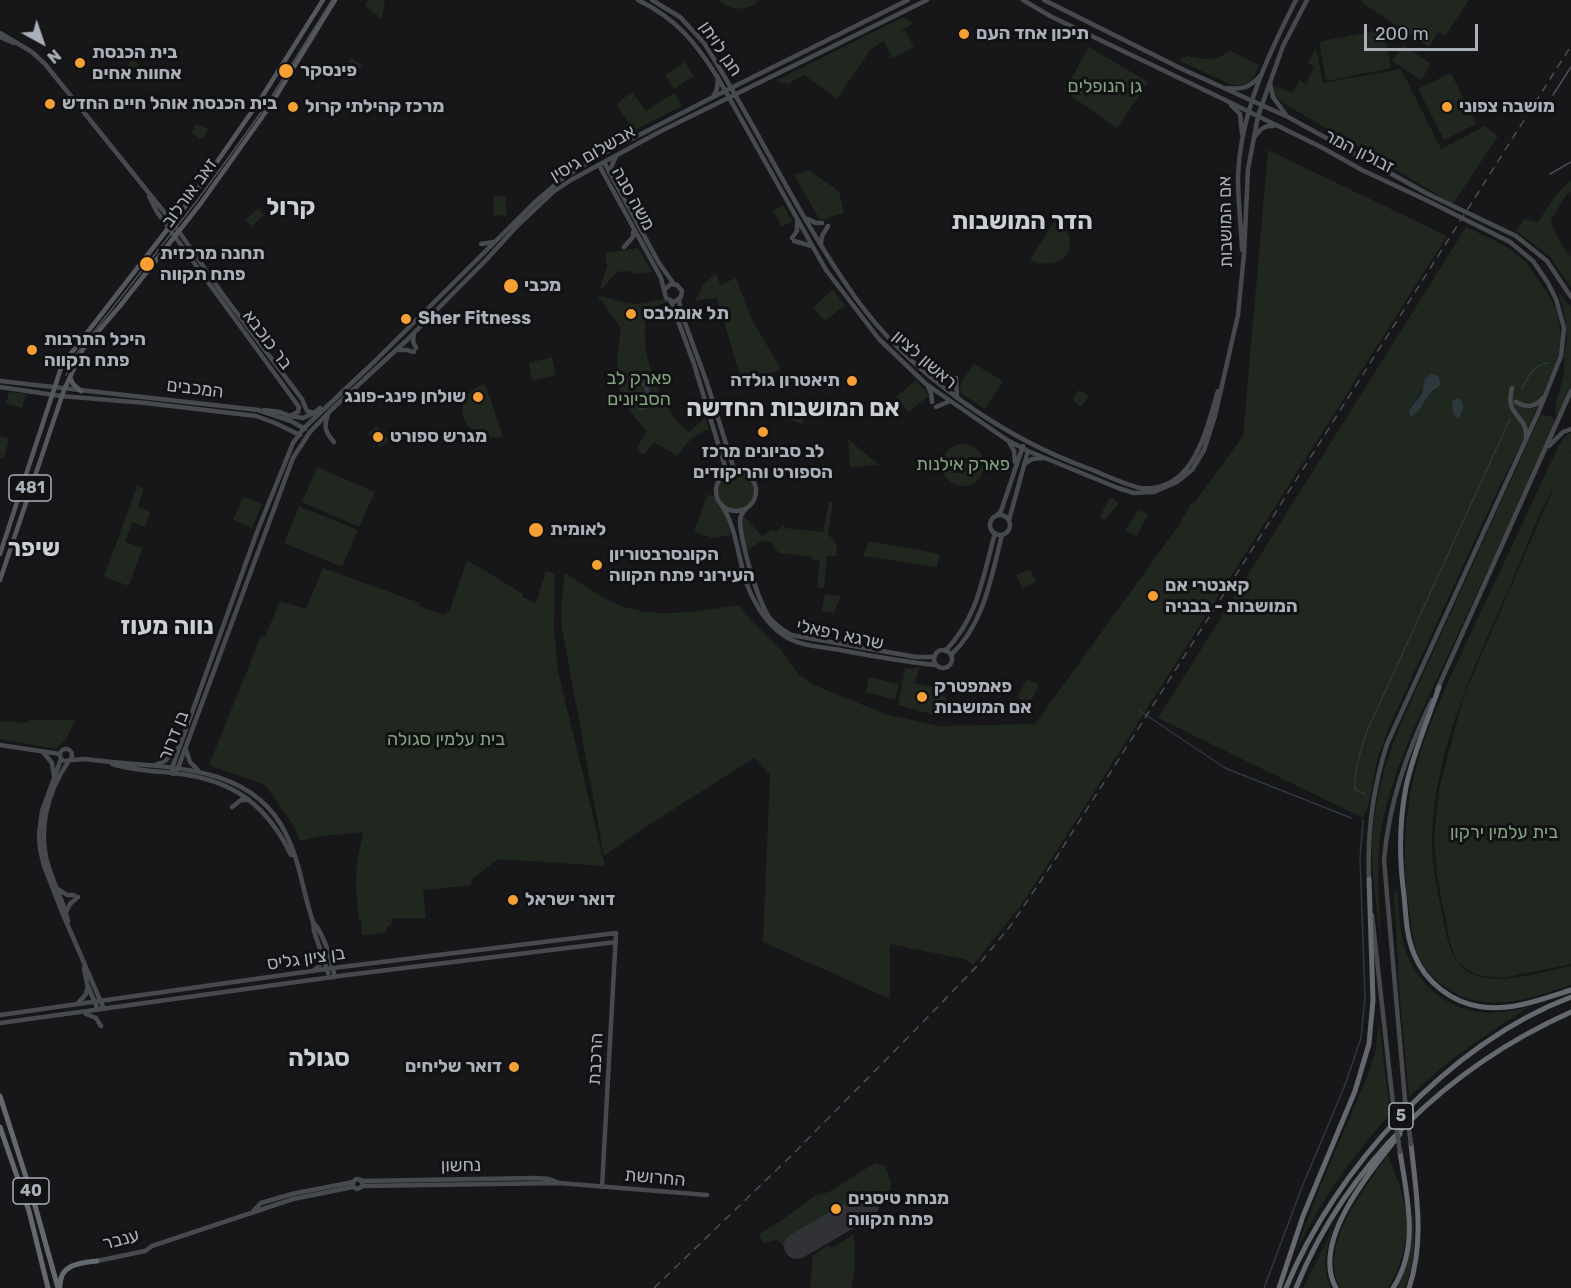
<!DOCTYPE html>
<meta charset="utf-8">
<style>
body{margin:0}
#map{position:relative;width:1571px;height:1288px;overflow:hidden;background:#171719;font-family:Rubik,sans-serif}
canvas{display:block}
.north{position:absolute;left:12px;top:12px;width:60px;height:60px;-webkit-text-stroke:4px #121214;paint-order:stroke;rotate:140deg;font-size:16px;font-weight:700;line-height:24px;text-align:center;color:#a9b0b9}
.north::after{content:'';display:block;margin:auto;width:21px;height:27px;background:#a9b0b9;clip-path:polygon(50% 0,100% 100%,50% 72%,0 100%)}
.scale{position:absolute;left:1364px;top:24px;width:114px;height:27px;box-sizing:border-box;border:3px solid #a9b0b9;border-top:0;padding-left:8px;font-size:18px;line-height:21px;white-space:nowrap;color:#a9b0b9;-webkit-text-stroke:4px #121214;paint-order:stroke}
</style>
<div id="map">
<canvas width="1571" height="1288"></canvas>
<div class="north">N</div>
<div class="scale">200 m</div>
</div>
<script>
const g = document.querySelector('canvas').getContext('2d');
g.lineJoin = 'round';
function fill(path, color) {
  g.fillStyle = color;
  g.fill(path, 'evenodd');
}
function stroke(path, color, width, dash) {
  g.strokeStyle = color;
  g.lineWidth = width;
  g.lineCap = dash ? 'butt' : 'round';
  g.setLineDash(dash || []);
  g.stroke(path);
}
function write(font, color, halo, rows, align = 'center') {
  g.font = font + ' Rubik,Heebo,sans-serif';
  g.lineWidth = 6;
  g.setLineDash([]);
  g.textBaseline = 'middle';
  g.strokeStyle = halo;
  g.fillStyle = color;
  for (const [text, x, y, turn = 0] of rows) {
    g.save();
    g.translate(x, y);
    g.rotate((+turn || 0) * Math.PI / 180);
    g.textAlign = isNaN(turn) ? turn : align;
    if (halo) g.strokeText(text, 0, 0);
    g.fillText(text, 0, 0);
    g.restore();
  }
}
fill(new Path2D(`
 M368,0h17l-3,19 -17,-13z
 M719,0h41c-12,12 -29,11 -41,0z
 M1362,0h107l-24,36 -7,-4 -9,15 -68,-45z
 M904,17l9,6 -18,12 10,-5 9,17 -22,11 -8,-17 -13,8 -34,50 -33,-24 -16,9 -13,-3z
 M1383,29l8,39 -65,13 -7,-39z
 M1403,45l28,19 -10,16 -29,-19z
 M1089,47l59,35 -31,46 -53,-37z
 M1316,48l7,35 78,-14 40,80 44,-23 13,10 -45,68 -173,-103 -6,-6 1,-9 18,7 6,-13 7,4 8,-17 -6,-4z
 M1231,51l28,14c-6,15 -11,24 -29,19l-52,-24 10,-4c19,5 25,5 43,-5z
 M351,58l11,7 -10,16 -11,-7z
 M131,60l8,4 -9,16 -7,-4z
 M685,62l9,14 -20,13 -9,-14z
 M1451,73l25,51 -32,16 -26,-51z
 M632,92l14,19 28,-18 8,13 -75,38 -2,-3 24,-18 -13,-19z
 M196,124l12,5 -5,10h-3l-8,-6z
 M1268,150l179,86 -395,622 -31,47 -48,60 -9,-6 -74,-15v55l-127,-57 7,-167 -16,-17 -110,70 -40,28 -43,-233v-18l4,-32c16,10 34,23 51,31 39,16 83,7 123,1l14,17 29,29 17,24 17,11 72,29 51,11 96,-2 144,-199 14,-25 -1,6 51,-70z
 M808,170l31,21 5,22 -24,7 -26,-45z
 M1571,180v12l-5,3 -15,25 2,8 8,16 10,13v30l-22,-31 -33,-25 8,-12 14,3 17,-26z
 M493,196h12l2,19 -13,1z
 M783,205l9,16 -10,6 -9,-16z
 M258,208l6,7 -12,11 -7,-6z
 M1055,220c30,18 12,56 -25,40z
 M1466,227l40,19 19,15 27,39 5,14 3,15 1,15 -5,20 -36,83 -19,36 -112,244 -11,30 -9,46 -6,15 -205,-100zM1423,389l13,1 -7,4 -17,24 -2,-10z
 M638,248l14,24 -14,2 -12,-3 -9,1 -15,17 -2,-1 7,-22 -2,-13z
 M714,275h3l3,10 16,-7 15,40 30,51 -38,17 -26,-88 -22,3 8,-16z
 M833,290l12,15 -20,16 -12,-14z
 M1558,292l13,15v80l-12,28h-4l1,-13 8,-27v-20l3,-16 -2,-23z
 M597,295c13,3 26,9 39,9 12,1 21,-7 33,-3l-22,10c-2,12 -3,26 -1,38 3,23 23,71 43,83l16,-14 4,11c-15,6 -23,14 -32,27l-23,-14 -10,13 -8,-6 11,-18c-34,-34 -33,-57 -26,-103z
 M552,357l4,18 -24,5 -3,-17z
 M974,364l29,17 -18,28 -24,-16 -1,-9z
 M916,380l13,15 -20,17 -13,-15z
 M485,384l18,52c-37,11 -60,-38 -18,-52z
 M1079,390l10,6 -8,11 -9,-7z
 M9,392l17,2 -4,14 -16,-4z
 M791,403h11l1,21 -15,-5 -13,-9z
 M1541,414l11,3 4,6 -140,301c-17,39 -33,81 -37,124 -2,32 1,65 2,97 -3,-33 -10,-68 -9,-101 2,-46 15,-89 33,-130z
 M376,426l13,14 -9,8 -12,-14z
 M1571,433v18h-2l2,1v512l-68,14 -26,-3 -12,-7 -9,-8 -7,-22 -12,-62 -3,-38 5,-48 24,-92 94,-218c-20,36 -34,76 -50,113 -35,79 -75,163 -75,251 0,24 6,49 11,73 4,22 8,51 34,59 29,9 65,-5 94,-10v19c-29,9 -58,21 -88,17 -23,-3 -48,-18 -60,-38 -9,-14 -11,-32 -13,-48 -9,-56 -6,-112 11,-166 15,-45 36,-87 56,-130 27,-57 54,-115 81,-173l6,-10z
 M0,436l9,2 -5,21 -4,-1z
 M848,439l31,26 -29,2z
 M942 465a21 21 0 1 1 42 0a21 21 0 1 1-42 0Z
 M317,467l58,25 -16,35 -57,-25z
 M718 491a18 18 0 1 1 36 0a18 18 0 1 1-36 0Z
 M137,486l7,3 -6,18 12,5 -5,15 -13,-5 -7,20 17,6 -13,38 -25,-9z
 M707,495l8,1 12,23 4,16 -18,3 -19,-6z
 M243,497l19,7 -10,24 -19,-8z
 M1110,497l9,6 -14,17 -6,-2z
 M829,502h4l-5,32 9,10 -1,12h-9l-3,32 -7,-1 3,-26 -8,-1v-3l-33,-4 -9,-11 -9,-1 -15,10 -6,-30 2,-7 20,22 10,-7 4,3 8,-7v3l39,4z
 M299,506l59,24 -16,37 -58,-24z
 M1138,510l10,4 -11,22 -12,-5z
 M869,541l71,13 -3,13 -74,-11z
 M467,560l56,34 -1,3 14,6 10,-32 9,3 -1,53 4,44 47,195 -107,-7 -27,21 1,5 -49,5 3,28h-34l-1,8h-4l-1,7 -24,2 -1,-14h-2l-3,-32 1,-27 6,-30 -40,4 -23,5 -6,-15 -29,-41 -56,-20 52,-129 4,1 15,-36 26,8 17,-41 97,35 -1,3 25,9 6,-5z
 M1030,569l6,13 -14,6 -6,-13z
 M825,594l16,2 -7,17 -12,-2z
 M917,667h2l-4,16 27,6 9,21 -13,6 -40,-11 7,-37 7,1z
 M869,677l30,7 -4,16 -29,-8z
 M1027,679l12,6 -10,19 -12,-7z
 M29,720h46l-8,18 -11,11 -56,-10v-18l27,2z
 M1394,891h3c2,17 2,34 6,50 8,36 39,67 76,71 17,2 34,-1 50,-5 -43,27 -83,54 -120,90l-9,-96z
 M1379,1019l11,95c-38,42 -69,87 -94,137l22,-59 50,-117 7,-22z
 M1388,1154c6,19 16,39 18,58 3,24 -4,56 -18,76h-47c-26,-39 26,-102 47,-134z
 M875,1163l10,3 6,17 -2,13 -13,8 -3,9 -30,17 -3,5c-17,6 -30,20 -48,22l-14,-17 -15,3 -4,-9 23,-14 34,-25 13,-3z
 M1412,1202c3,31 4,57 -7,86h-9c16,-26 17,-57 16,-86z
 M1337,1220c-10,22 -17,45 -6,68h-28z
 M854,1234l1,33 -4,21h-41l3,-32 15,-11 4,3z`), '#1f271f');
fill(new Path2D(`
 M630,373h5l14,12 2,17 -4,7 -7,1 -5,-5v-5l9,-7 1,-4 -3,-4 -13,-2 -2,-3z
 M1431,374l7,2 2,5 -1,5 -10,8 -9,15 -9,9 -2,-8 13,-17 3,-14z
 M1459,398c6,5 5,13 0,19l-3,1 -3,-5 -1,-12z`), '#2d383e');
stroke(new Path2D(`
 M1522,389c5,-12 14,-26 28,-26
 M1140,711l85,57 126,50
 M1365,794l-10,-5c-1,-21 6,-38 12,-58l143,-312
 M1264,1288l38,-101 43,-102 16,-47 4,-41 -5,-138 3,-39`), '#2d383e', 1.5);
stroke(new Path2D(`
 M797,1246l69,-40`), '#313236', 26);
stroke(new Path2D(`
 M638,0c39,19 58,43 80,78l108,192 53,69 47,45 81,56 21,11 90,37 16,5 20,-1 23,-10 15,-12 12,-20 11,-34 23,-101 6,-61 4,-85 10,-53 25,-70 24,-46
 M652,0l28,17 24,26c53,83 94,174 151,254 54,76 148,141 235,172 13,5 38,17 51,19 53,5 65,-58 77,-97
 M1023,0l27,16 171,82 100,49 41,23 64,30
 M1044,0l138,69 106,48 140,77
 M0,33l32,19 13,12 128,159 51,73 78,103 5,12 7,2 6,-5
 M0,37l14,6
 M1270,83l3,14 13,18
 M1228,88c15,2 22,-1 32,-12
 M714,95l3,-6 1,-11
 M1231,105l9,9 2,20
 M1254,138c5,-7 9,-13 19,-12
 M604,162l55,101 15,21
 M599,165l62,113 5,20 8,4 7,-5 1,-6 -5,-6 -6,-1 -6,5
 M609,172l7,-16
 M149,196l8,16 142,195 -1,5 -8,4 -10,-4 -16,-2
 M808,219l8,4h6
 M1516,236l31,25 24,36
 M792,238l5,-7v-9
 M794,241l18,5
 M481,244l13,-2
 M821,244l1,-8 6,-10
 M624,247l9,-10v-5
 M1242,250c-1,-24 -4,-49 -4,-73 2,-63 30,-122 58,-177
 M679,300l2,12 26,71 26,83 5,4
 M671,302l23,62 32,106 -4,6
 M414,333l-1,8 3,7
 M398,350h9l7,2
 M956,378l1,20
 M935,379l4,2 11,-4
 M0,381l258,29 33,11 14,8
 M0,387l61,9 85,7 110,13 19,7 25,12
 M928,387l3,6 1,9
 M1512,388c-8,30 16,26 14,49
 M1516,402c10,6 20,5 27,-4
 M936,407l14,-6
 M328,415c-5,12 -2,18 6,27
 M291,416l12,2 11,-5
 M1009,442l5,9 1,11
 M1549,446l14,-14 8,-3
 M1026,463l6,-4 11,-1
 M716 491a20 20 0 1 1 40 0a20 20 0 1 1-40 0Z
 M721,504c17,26 16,54 27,83 7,17 19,37 35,48 15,11 39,12 57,15 32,6 64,12 96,15
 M746,509c-3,3 -6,7 -6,12 1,22 17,78 29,96 6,8 14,13 22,18l125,22h18
 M990 525a10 10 0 1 1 20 0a10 10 0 1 1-20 0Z
 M996,516l5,-5 22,-65
 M1009,520l19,-69
 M934 659a9 9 0 1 1 18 0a9 9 0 1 1-18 0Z
 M945,651c33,-33 38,-75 50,-118
 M951,655c33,-31 40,-77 51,-120
 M1437,690l134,-299
 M0,745l60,9
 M60 755a6 6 0 1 1 12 0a6 6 0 1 1-12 0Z
 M186,750l4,12 8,8
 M43,752l9,11 2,13
 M61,759l-19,52 -3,23 1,15 4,17 18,46 42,97
 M71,760l14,-1c68,10 165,-1 201,75 14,27 17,59 27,88l1,9 14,42
 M68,762c-21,31 -31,70 -19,106 6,18 15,35 19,53
 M112,764c23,7 46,7 69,10 54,7 87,33 110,81
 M155,765l10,-4 12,-12
 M173,774l5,-6 115,-310 17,-26 20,-21 78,-72 79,-80 30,-33 36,-34 18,-12 90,-49 266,-131
 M173,774l-1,-6 85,-236 36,-89 11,-15 69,-65 161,-160 30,-26 42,-25 119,-61 183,-91
 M232,807l9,-7h7
 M1369,880c-2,-46 4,-92 18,-136l152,-333 22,-55 3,-28 -8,-29 -8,-16 -15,-22 -23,-19
 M58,889l9,6h7
 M66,912l4,-8 8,-7
 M1372,915l21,189
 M313,922c13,15 17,37 22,55
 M84,968l3,16 11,26
 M313,971l6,-5 3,-10
 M79,1002l7,-8 2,-8
 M86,1014l10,4 5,8
 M0,1015l333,-47 283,-35 -14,254
 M0,1023l347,-48 269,-33
 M1405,1100l-21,-240c5,-58 23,-108 48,-160
 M362,1181l175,-3 12,1 8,3
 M363,1186l196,-3 148,12
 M254,1210l7,-7 31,-9 61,-12 3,-3 5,1 2,6 -6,3 -4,-2v-5
 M97,1261l48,-10 7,-5 141,-47 60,-12`), '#46494e', 4.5);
stroke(new Path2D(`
 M70,377l3,7 8,7
 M0,554l62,-189 132,-170 66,-95 63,-100
 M0,580l64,-190 19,-41 37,-43 81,-103 69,-97 65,-106`), '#54575d', 4.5);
stroke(new Path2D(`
 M1439,687c-11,33 -26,66 -33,100 -7,36 -7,71 -2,108 2,20 2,40 10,59 11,28 38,49 68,53 30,4 61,-8 89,-17
 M0,1096l34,106 24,86
 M0,1127l29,84 19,77
 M60,1286c0,-22 20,-23 37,-25
 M1279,1288l24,-72 52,-125 14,-47 4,-44 -4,-121
 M1286,1288c48,-118 164,-246 285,-291
 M1296,1288c50,-124 154,-222 275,-276
 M1336,1288c-26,-47 36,-119 64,-154
 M1393,1288c27,-41 14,-91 7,-136
 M1409,1288c16,-47 7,-96 2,-144`), '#64686f', 5);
stroke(new Path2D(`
 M1553,95l18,-28
 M1550,174l21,-12
 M66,375l8,-18 122,-155 33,-45 38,-53 65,-104`), '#4b4e53', 1.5);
stroke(new Path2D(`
 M654,1288l138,-133 134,-136 53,-55 32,-39 43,-64 199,-313 318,-502`), '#4b4e53', 1.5, [8, 6]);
stroke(new Path2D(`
 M1428,194l88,42
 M1426,200l84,42
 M1405,1100l6,44
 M1393,1104l7,48`), '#46494e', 4.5);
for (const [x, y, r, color] of [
 [964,34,6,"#f59f34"],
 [80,63,6,"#f59f34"],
 [286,71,8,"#f59f34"],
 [50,104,6,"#f59f34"],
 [293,107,6,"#f59f34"],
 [1447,107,6,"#f59f34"],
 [147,264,8,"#f59f34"],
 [511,286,8,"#f59f34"],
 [631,314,6,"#f59f34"],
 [406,319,6,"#f59f34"],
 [32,350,6,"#f59f34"],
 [852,381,6,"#f59f34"],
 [478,397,6,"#f59f34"],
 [763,432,6,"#f59f34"],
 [378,437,6,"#f59f34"],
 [536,530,8,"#f59f34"],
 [597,565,6,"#f59f34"],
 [1153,596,6,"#f59f34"],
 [922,697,6,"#f59f34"],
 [513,900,6,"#f59f34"],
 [514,1067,6,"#f59f34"],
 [836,1209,6,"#f59f34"]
]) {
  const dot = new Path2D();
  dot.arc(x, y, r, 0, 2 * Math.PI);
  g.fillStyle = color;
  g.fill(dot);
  stroke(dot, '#121214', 2);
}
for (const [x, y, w] of [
 [30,488,42],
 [1401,1116,24],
 [31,1191,36]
]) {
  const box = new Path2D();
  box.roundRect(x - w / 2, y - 13, w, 26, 4.5);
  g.fillStyle = '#121214';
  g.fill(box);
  stroke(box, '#a9b0b9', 1.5);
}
write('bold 16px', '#a9b0b9', null, [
 ["481",30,488],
 ["5",1401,1116],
 ["40",31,1191]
]);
write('bold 18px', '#a9b0b9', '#121214', [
 ["תיכון אחד העם",976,34],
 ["בית הכנסת",92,53],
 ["אחוות אחים",92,74],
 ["פינסקר",300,71],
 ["בית הכנסת אוהל חיים החדש",62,104],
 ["מרכז קהילתי קרול",305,107],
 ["מושבה צפוני",1459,107],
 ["תחנה מרכזית",160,254],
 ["פתח תקווה",160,275],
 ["מכבי",524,286],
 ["תל אומלבס",643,314],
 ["Sher Fitness",418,319],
 ["היכל התרבות",44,340],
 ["פתח תקווה",44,361],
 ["תיאטרון גולדה",840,381,"right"],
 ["שולחן פינג-פונג",466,397,"right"],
 ["מגרש ספורט",390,437],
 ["לב סביונים מרכז",763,452,"center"],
 ["הספורט והריקודים",763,473,"center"],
 ["לאומית",550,530],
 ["הקונסרבטוריון",609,555],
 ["העירוני פתח תקווה",609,576],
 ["קאנטרי אם",1165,586],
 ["המושבות - בבניה",1165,607],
 ["פאמפטרק",934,687],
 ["אם המושבות",934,708],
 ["דואר ישראל",525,900],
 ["דואר שליחים",502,1067,"right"],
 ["מנחת טיסנים",848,1199],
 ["פתח תקווה",848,1220]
], 'left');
write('18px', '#a9b0b9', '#121214', [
 ["חנן לויתן",720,49,56],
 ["זבולון המר",1359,152,27],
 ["אבשלום גיסין",593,154,-30],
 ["זאב אורלוב",190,193,-54],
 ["משה סנה",633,199,61],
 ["אם המושבות",1226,222,-91],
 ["בר כוכבא",267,340,53],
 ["ראשון לציון",924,360,41],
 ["המכבים",195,389,7],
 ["שרגא רפאלי",840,635,12],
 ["בן דרור",174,736,-68],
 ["בן ציון גליס",306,959,-8],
 ["הרכבת",596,1059,-87],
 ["נחשון",461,1166,-1],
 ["החרושת",655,1178,5],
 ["ענבר",121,1240,-15]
]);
write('18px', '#82a480', '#121214', [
 ["גן הנופלים",1105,87],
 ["פארק לב",639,379],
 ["הסביונים",639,400],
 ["פארק אילנות",963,465],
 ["בית עלמין סגולה",446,740],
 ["בית עלמין ירקון",1504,833]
]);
write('bold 24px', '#caced5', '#121214', [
 ["קרול",291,208],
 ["הדר המושבות",1022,222],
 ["אם המושבות החדשה",793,409],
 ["שיפר",34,549],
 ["נווה מעוז",167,627],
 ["סגולה",319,1059]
]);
</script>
